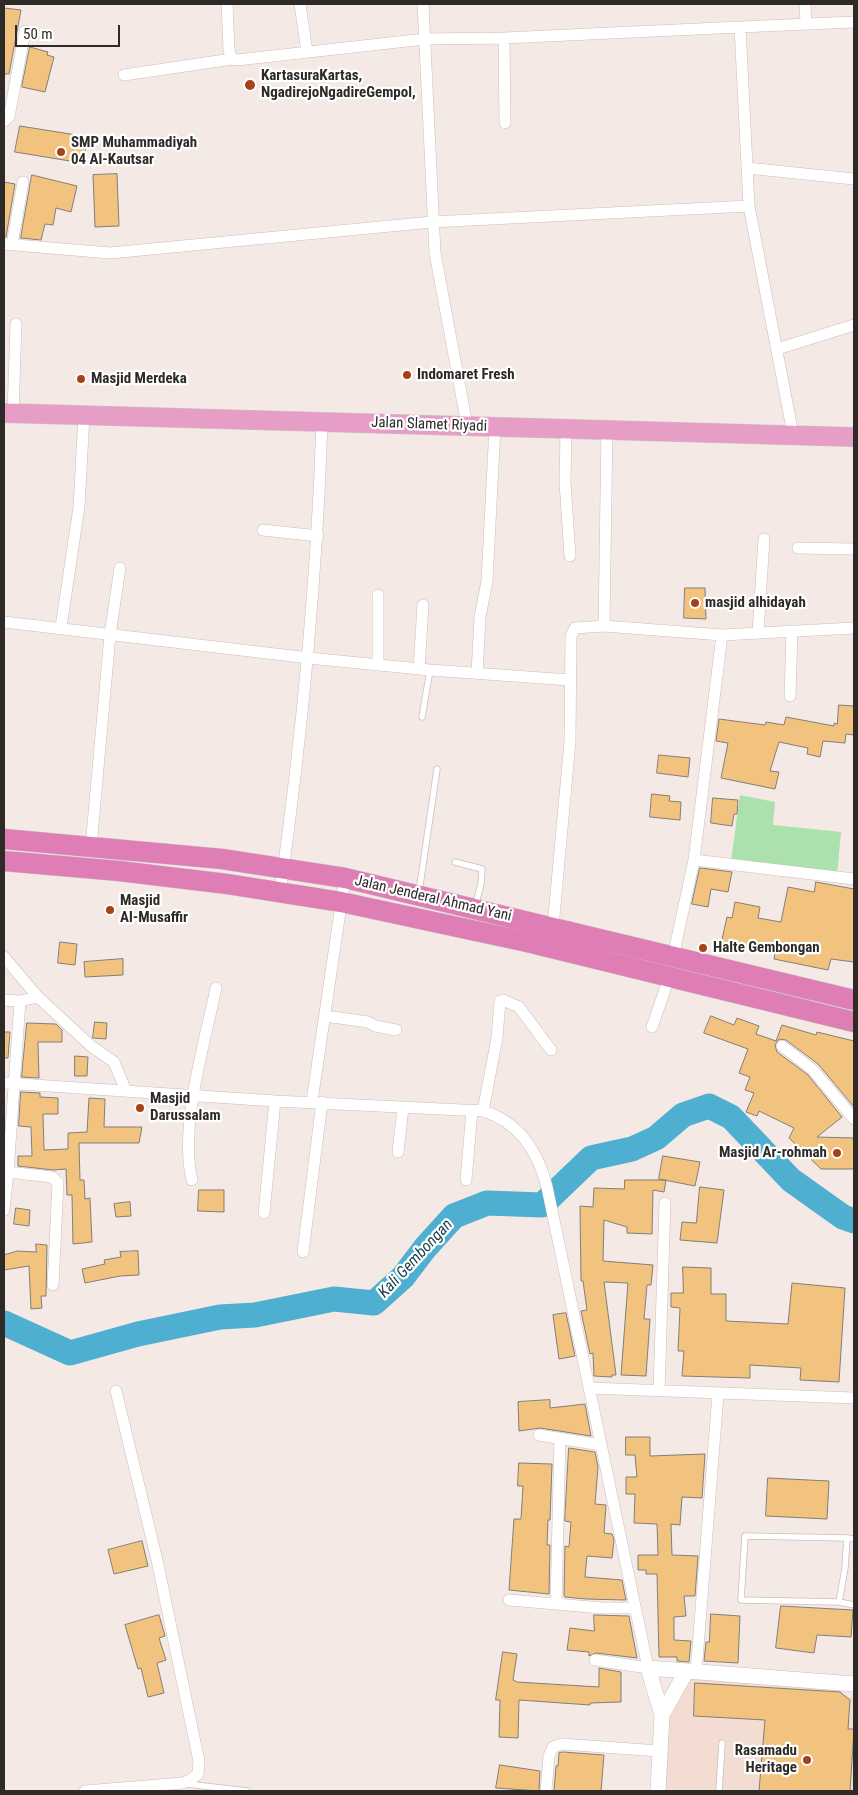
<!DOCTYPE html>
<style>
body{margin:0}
#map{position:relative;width:858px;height:1795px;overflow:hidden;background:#f4e9e5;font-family:"Roboto Condensed",sans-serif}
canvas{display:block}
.frame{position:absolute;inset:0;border:5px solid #2e2a28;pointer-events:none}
.scale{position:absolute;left:15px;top:25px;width:105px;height:22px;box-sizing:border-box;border:2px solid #2e2a28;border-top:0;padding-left:6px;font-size:15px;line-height:18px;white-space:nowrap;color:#2e2a28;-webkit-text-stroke:4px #fff;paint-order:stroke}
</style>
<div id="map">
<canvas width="858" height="1795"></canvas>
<div class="frame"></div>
<div class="scale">50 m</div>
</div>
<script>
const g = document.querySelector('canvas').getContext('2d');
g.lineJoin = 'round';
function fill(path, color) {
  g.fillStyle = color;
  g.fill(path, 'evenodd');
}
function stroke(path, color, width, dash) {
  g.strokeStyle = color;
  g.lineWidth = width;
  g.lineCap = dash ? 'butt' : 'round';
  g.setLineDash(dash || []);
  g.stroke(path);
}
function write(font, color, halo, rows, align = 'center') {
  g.font = font + ' "Roboto Condensed",sans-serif';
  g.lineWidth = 4.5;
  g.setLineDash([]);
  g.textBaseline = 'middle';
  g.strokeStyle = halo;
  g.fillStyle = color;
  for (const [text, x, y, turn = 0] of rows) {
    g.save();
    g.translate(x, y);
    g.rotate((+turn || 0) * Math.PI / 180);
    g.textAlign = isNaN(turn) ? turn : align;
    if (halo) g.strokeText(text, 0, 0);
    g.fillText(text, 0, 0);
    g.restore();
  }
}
fill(new Path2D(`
 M691,1677l150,8 2,11 11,1v94h-190l-1,-84z`), '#f3dcd1');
fill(new Path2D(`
 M740,795l35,7 -2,23 68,7 -4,43 -106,-14z`), '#aae1ad');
stroke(new Path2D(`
 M4,1323l66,30 68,-19 82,-17 35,-2 79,-16 40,4 29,-26 22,-29 29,-32 33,-13 55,2 49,-47 41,-9 24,-11 27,-23 26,-9 22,11 60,63 52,37 11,4`), '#4fafd0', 25);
const building = new Path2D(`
 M4,8l17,2 -12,64h-5z
 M30,47l18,5 -1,3 7,2 -9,35 -23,-5z
 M20,126l69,11 -7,26 -67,-11z
 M117,174l2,52 -24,1 -2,-52z
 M32,175l45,11 -6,26 -15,-4 -3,17 -8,-1 -4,16 -20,-2z
 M4,182l11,2 -9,53 -2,-1z
 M685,588h20l1,31 -22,-1z
 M839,705l15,1v29l-8,-1 -1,9 -22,-2 -3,16 -13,-3 1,-6 -29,-6 -9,29 9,1 -4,17 -54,-11 7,-35 -12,-2 3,-22 46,6 1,-3 18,3 2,-8 48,9v-3l3,1z
 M659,755l31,3 -2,19 -31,-4z
 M652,794l18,2 -1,5 12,1 -1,18 -30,-3z
 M713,798l25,2 -1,14h-3l-2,12 -21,-3z
 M700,868l32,4 -4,20 -17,-3 -3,18 -16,-3z
 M816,882l38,7v73l-23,-3 -3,11 -54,-11 1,-7 -54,-8 6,-27 5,1 3,-16 25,5 -2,11 23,4 7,-35 26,5z
 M60,942l17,2 -2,21 -17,-2z
 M123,959v16l-38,2 -1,-15z
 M711,1016l23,9 3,-7 22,8 -3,8 20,7 6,-16 34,10 1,-3 37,9v66l-36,-43 -32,-24 -7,-1 -4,6 2,7 31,23 34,42 -25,20 37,1v31h-33l-32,-31 5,-10 -35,-17 -2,5 -11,-4 8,-19 -9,-3 5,-13 -11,-4 9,-24 -44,-16z
 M95,1022l12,1 -1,16 -13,-1z
 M27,1023l29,1 6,6v12h-24l1,36 -17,-1z
 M4,1032h6l-2,26h-4z
 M75,1056l13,1 -1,19h-12z
 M21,1092l19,1v4l18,1v16h-15l1,36 24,-1v-16l19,-1 2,-34 16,1 -1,28h38l-3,16h-60l1,37h4l1,19 5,-1 2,44 -19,2 -1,-49h-5l-1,-26 -13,1 -35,-4v-10h14l-1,-29 -12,-1z
 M663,1156l37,6 -5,24 -36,-7z
 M625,1180h41l-2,12 -11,-2 -1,44 -25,-1v-6l-23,-7 -1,41 50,4 -2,20h-4l-3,34h6l-4,57 -25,-1 7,-92 -24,-1 12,93h-4v2l-18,-1 -1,-23 -3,1 -9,-43 6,-1 -4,-29h-2l-1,-75 13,1 1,-19 30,1z
 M700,1187l24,3 -7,53 -37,-3 2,-18 14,1z
 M199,1190h25v22l-26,-1z
 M130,1202l1,14 -15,1 -2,-13z
 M16,1208l14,2 -1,16 -15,-2z
 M36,1244l11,1 -1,51h-5l1,12 -11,1 -2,-43 -25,4v-15l13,-4 19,1z
 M138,1251l1,24 -19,1 -35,7 -3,-14 23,-5 -1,-4 17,-3 -1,-5z
 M683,1267l28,1v26h15v27l62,3 4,-41 53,5 -6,94 -39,-2 1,-12 -51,-3v13l-68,-2 2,-25h-6l2,-43 -9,-1v-14h12z
 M566,1313l9,43 -16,3 -6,-44z
 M550,1400v8l35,-4 6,32 -51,-8 -21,3 -1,-29z
 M626,1437h24v19l55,-2 -3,44 -20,-1 -2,28 -9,-1 1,31 26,1 -3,40h-11l2,20 -12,1v23l17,1 -2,21 -12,-1v-4h-18l-2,-83h-11v-4h-8v-15h20l-1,-31 -23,-1 1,-29h-9v-17h11l-2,-22h-9z
 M569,1448l26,4 3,15 -3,37 11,1 -2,28 8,1 2,6 -2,18 -25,-2 -2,21 37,3 4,20 -40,-1 -21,-2 -1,-2 1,-49 4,1 2,-25 -6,-1z
 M519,1463l33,1 -2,56h-2l-1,25h3l-1,49 -40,-4 5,-71h7l2,-33h-5z
 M768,1478l61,3 -2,38 -61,-3z
 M142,1541l6,25 -34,8 -6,-24z
 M781,1606l72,4 -2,27 -34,-2 -3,18 -38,-5z
 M711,1614l29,2 -2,47 -34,-2 2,-19h3z
 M159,1615l6,21 -6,2 7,22 -9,3 7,30 -16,4 -7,-29 -3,1 -13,-44z
 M594,1615l35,1 8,42 -41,-5 -7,3v-4l-22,-2 3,-22 24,3z
 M503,1652l14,2 -4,26 4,2 82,5v-19l22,4v30l-31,1v2l-71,-5 -1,38 -19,-1 1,-37h-4z
 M695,1683l145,9 10,8 -2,29h6l-4,62h-91l6,-71 -71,-4z
 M563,1752l41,3 -3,36h-47l2,-25h2l1,-13z
 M500,1765l40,6 -1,20 -43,-3z`);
fill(building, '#f2c27f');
stroke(building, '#837e76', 1);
const service = new Path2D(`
 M422,717l8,-47
 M455,862l27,7 -1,15 -6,23
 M419,892l18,-123
 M854,1539l-7,-1 -2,30 -6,34 15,3
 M839,1602l-98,-2 4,-64 102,2
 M187,1784l60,7
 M719,1791l3,-48`);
const minor = new Path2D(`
 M227,4l2,46 3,9 5,1 188,-21 79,-1 236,-11
 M300,4l7,48
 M423,4l12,249 32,172
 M805,4l1,19
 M504,38l1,85
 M124,75l108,-16
 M4,121l5,-4 16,-86
 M747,168l107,11
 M4,244l106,9 322,-31 317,-16
 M12,245l11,-63
 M777,349l77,-24
 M13,413l3,-89
 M566,429l-1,53 5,74
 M793,434l-44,-228 -9,-179 114,-5
 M263,530l55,6
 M798,548l56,1
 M4,622l305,36 121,12 140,10
 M604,626l118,9 132,-7
 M61,627l18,-120 5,-92
 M758,633l6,-94
 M378,665v-70
 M419,669l4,-64
 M477,673l3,-56 7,-36 8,-154
 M790,696l2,-65
 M91,847l19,-212 10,-67
 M694,860l28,-225
 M280,893c22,-157 37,-314 42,-472
 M553,927l17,-186 1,-105 4,-8 29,-2 3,-197
 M4,957l34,40 53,49 23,16 12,29
 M673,957l21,-97 160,19
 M4,1000l16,1 18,-4
 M325,1016l43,6 7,4 21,4
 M652,1027l17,-49
 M782,1046l31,24 41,49
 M4,1083l271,18 208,10c37,11 55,41 64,76l101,481 -53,-8
 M312,1101l33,-223
 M483,1111l14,-73 3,-37 3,-1 16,7 32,43
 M398,1152l5,-44
 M4,1172h4l12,-171
 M192,1180c-13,-53 13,-138 24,-192
 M466,1180l6,-69
 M4,1210l4,-38 44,5 6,6 -5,102
 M264,1213l11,-112
 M303,1252l19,-150
 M589,1388l265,10
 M659,1391l6,-188
 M539,1435l62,10
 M509,1600l93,8h33
 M556,1603l4,-165
 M696,1673l22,-279
 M85,1791l98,-8 7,-3 8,-6 1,-13 -42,-201 -41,-169
 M546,1791l3,-35 4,-9 9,-3 97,7`);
const tertiary = new Path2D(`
 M662,1715l24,-43
 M658,1791l4,-76 -14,-47 206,16`);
const primary = new Path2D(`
 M4,413l850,24`);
const trunk = new Path2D(`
 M4,839l218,20 123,19 509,122
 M4,861l115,10 108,13 114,18 186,40 327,80`);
stroke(service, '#c9bfbb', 7);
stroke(minor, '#c9bfbb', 12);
stroke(tertiary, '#c9bfbb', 16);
stroke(primary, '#c9c8c7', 20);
stroke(trunk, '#c9c8c7', 21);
stroke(service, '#fff', 5.5);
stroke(minor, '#fff', 11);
stroke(tertiary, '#fff', 15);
stroke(primary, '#e69ec7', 19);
stroke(trunk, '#de7eb4', 20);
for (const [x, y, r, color] of [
 [250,85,6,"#a74118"],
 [61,152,5,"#a74118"],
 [407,375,5,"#a74118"],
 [81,379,5,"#a74118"],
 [695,603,5,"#a74118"],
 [110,910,5,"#a74118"],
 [703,948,5,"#a74118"],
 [140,1108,5,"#a74118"],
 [837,1153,5,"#a74118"],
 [807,1760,5,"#a74118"]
]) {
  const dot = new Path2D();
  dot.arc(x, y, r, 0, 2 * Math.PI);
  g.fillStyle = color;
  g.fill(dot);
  stroke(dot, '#fff', 2);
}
write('bold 15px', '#2e2a28', '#fff', [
 ["KartasuraKartas,",261,76],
 ["NgadirejoNgadireGempol,",261,93],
 ["SMP Muhammadiyah",71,143],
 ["04 Al-Kautsar",71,160],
 ["Indomaret Fresh",417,375],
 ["Masjid Merdeka",91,379],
 ["masjid alhidayah",705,603],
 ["Masjid",120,901],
 ["Al-Musaffir",120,918],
 ["Halte Gembongan",713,948],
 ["Masjid",150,1099],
 ["Darussalam",150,1116],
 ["Masjid Ar-rohmah",827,1153,"right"],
 ["Rasamadu",797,1751,"right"],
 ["Heritage",797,1768,"right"]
], 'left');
write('15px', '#2e2a28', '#fff', [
 ["Jalan Slamet Riyadi",429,425,2],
 ["Jalan Jenderal Ahmad Yani",433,899,13]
]);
write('italic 16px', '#184351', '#fff', [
 ["Kali Gembongan",416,1259,-47]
]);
</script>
